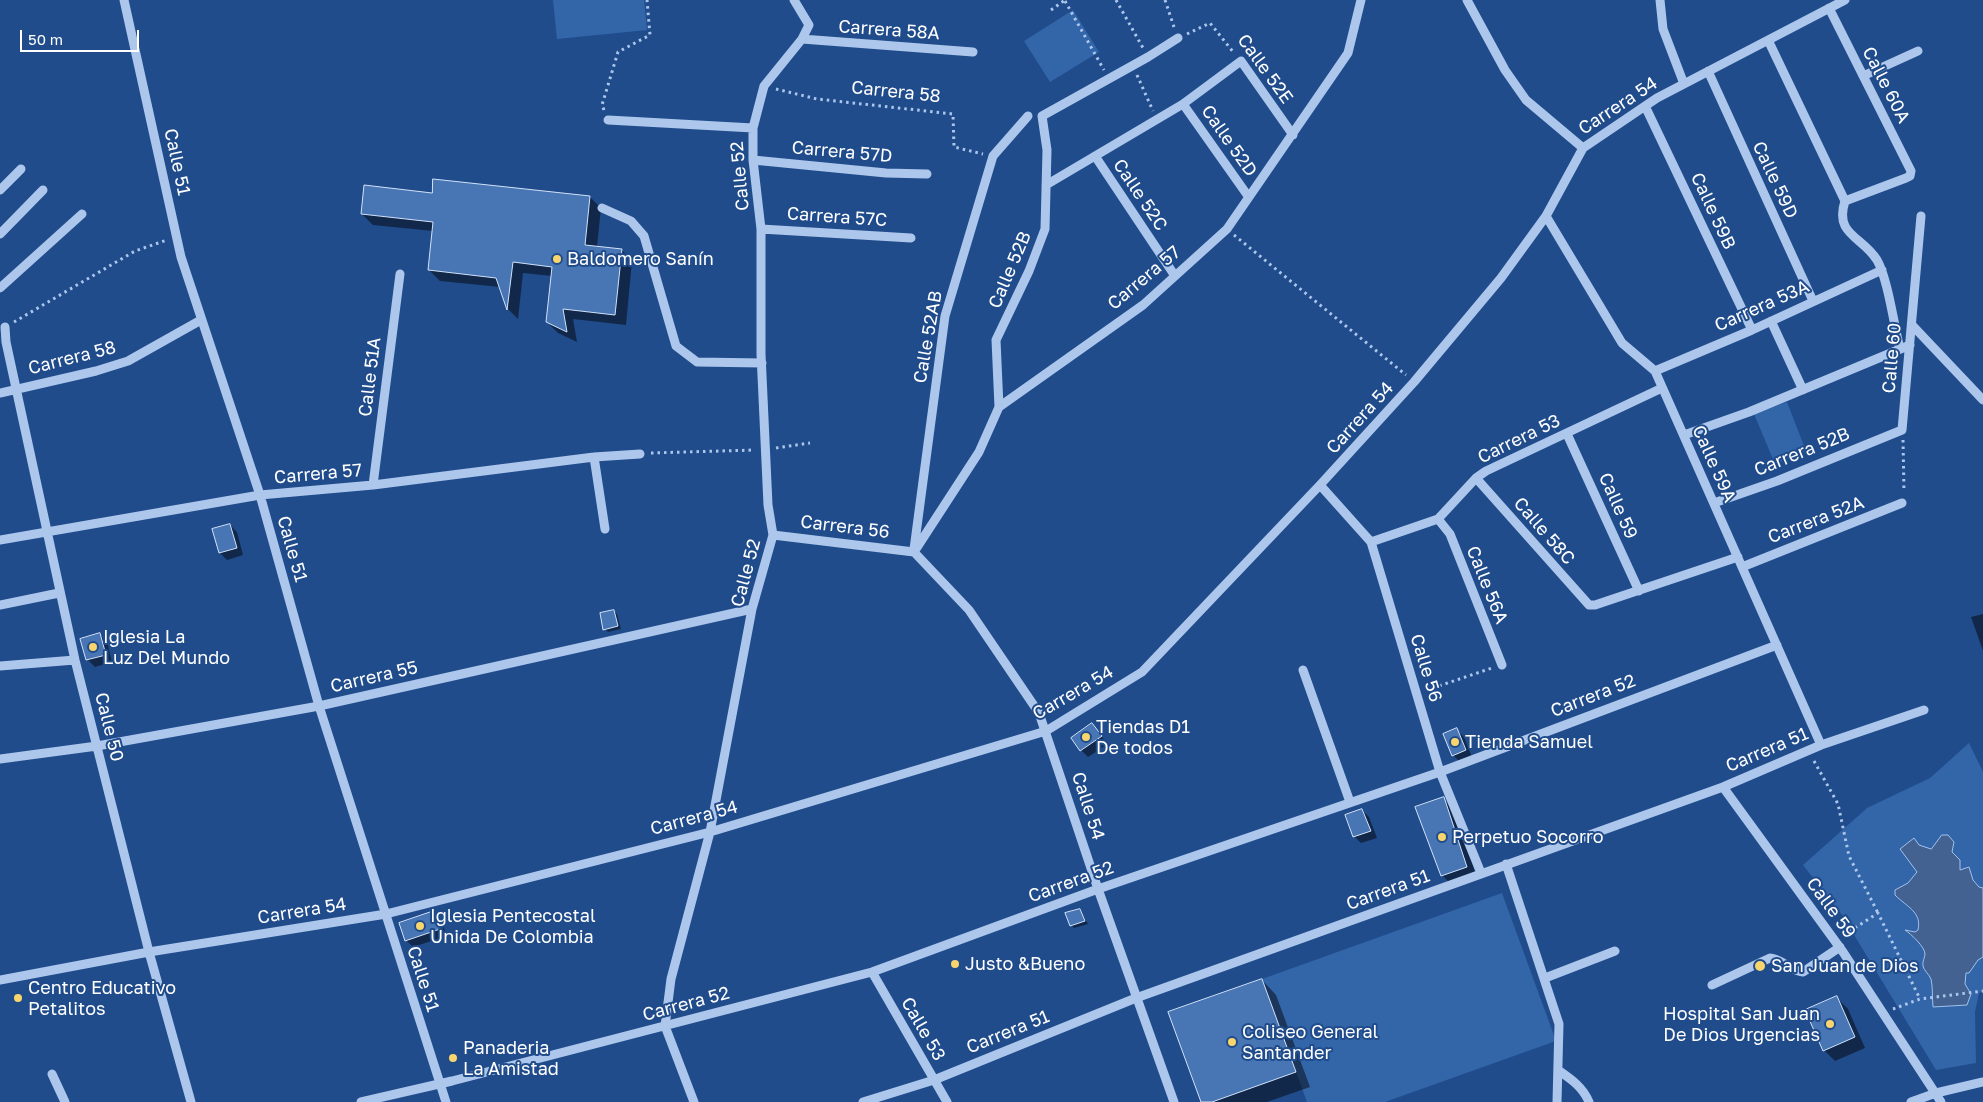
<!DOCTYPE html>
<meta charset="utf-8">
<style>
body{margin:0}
#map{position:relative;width:1983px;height:1102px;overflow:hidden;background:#204c8c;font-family:"Golos Text",sans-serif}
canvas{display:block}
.scale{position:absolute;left:20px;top:30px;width:119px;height:22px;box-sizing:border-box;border:2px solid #fff;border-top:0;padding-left:6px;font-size:15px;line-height:18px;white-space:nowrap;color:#fff;-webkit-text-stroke:4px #204c8c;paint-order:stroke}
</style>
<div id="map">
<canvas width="1983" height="1102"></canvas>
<div class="scale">50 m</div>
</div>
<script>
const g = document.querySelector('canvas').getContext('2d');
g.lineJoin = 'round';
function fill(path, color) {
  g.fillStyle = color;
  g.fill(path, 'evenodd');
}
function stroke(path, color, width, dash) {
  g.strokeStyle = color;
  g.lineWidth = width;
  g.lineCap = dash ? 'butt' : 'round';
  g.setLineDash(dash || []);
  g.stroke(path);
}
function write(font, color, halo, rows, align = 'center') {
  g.font = font + ' "Golos Text",sans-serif';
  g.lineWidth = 4;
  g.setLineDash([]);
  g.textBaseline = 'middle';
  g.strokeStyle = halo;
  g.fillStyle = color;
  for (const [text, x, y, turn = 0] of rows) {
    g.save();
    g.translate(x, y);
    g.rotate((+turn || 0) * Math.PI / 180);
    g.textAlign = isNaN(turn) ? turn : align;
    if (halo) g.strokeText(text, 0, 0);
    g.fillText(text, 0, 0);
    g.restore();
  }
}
fill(new Path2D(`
 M553,0h91l3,30 -90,9z
 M1073,10l26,42 -49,30 -26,-41z
 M1787,402l19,49 -31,13 -21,-50z
 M1969,743l14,29v219l-4,2 -4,19 1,51 -40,7 -94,-155 -39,-50 64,-57 63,-30z
 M1502,893l54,148 -171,61h-78l-45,-123z`), '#3365a9');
const water = new Path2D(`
 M1942,835h6l6,7 -2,10 8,8v10l9,-3 4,13 6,7 4,1v69l-5,3 -9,13h-3l-1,11 6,10 -4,11 -34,2c-1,-9 0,-19 -2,-28 -2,-5 -7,-8 -8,-13 -1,-5 2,-8 2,-12 0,-7 -14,-20 -20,-24l10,2 3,-2c4,-18 -11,-23 -23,-35v-5l13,-7 9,-11 -17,-23 14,-11 5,7 12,4z`);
fill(water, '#446291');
stroke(water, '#a0c2ed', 1);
fill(new Path2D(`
 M433,195l157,2 11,11 -4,39 25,3 10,11 -6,64 -53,-6 4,23 -19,-9 -11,-11 5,-46 -29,-3 -5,46 -10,-10 -8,-22 -60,-6 -11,-11 4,-39 -60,-6 -11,-11z
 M230,525l7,7 6,23 -16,5 -7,-7z
 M614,611l3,3 4,15 -13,3 -3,-3z
 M1983,614v37l-12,-34z
 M100,635l7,7 5,20 -17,5 -7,-7 -6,-20z
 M1092,725l16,19 -20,13 -7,-7z
 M1457,730l7,7 8,20 -12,5 -7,-7z
 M1443,799l11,11 23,68 -24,8 -11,-11z
 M1362,810l7,7 8,21 -16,5 -7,-7z
 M1079,910l9,14 -14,4 -3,-3z
 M434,913l7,7 6,16 -34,11 -7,-7z
 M1262,980l14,15 34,92 -43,15h-65z
 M1837,998l11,11 17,39 -30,13 -11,-11z`), '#0007');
const building = new Path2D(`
 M433,179l157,17 -5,49 37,4 -7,66 -52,-6 4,23 -21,-10 6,-55 -39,-5 -6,48 -11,-32 -68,-8 5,-48 -72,-8 3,-29 68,8z
 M230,524l7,24 -18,5 -7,-24z
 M614,610l4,16 -15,4 -3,-17z
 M100,633l6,22 -20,5 -6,-21z
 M1092,723l10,13 -22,15 -9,-13z
 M1457,728l9,22 -14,6 -9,-22z
 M1444,797l23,70 -26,9 -26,-69z
 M1362,809l9,22 -18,6 -8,-22z
 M1080,909l5,12 -15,5 -5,-13z
 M434,911l6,18 -35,12 -6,-18z
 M1262,979l34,93 -84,30h-11l-33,-90z
 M1837,996l18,41 -32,14 -18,-41z`);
fill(building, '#4875b3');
stroke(building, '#d2e2f9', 1);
stroke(new Path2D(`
 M1116,0l27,48
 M1165,0l9,27
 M1065,1l39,69
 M1051,10l14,-10
 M1187,34l23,-11 24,30
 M1137,75l16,36
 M776,89l41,10 136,15 1,33 29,7
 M604,110l-2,-5 16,-53 32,-17 -3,-35
 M1234,235l172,140
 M14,322l121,-71 32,-11
 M1903,440l1,52
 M776,448l34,-5
 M651,453l104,-3
 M1427,690l65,-22
 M1814,761l24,43 11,52 29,57
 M1844,935l34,-22 42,86
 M1893,1009l27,-10 63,-8`), '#adc7ec', 3, [2.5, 4]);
stroke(new Path2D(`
 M124,0l57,257 79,238 59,211 127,396
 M1467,0l38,70 21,30 57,48
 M1660,0l3,29 21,55
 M1829,8l82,163 -1,5 -4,2 -61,23
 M802,39l171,13
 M1768,40l77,161
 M1708,71l105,230
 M1863,76l55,-25
 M1183,104l65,92
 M1645,106l107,224
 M608,120l145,8
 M1095,156l80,120
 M753,160l133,13 41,1
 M1046,185l137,-81 58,-43 52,74
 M0,190l21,-21
 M1845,201c-11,34 17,35 32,59 11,19 17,66 23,89
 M602,208l29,13 13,15 32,110 21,16 65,1
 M1546,216l76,127 33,28 166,374
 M761,229l150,9
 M0,234l43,-44
 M0,288l82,-74
 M1771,321l32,69
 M1912,325l71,75
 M5,327l1,15 69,318 74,292 42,150
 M1655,371l97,-41 130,-60
 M0,393l96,-22 32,-10 73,-41
 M999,407l-3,-67 33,-69 16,-42 2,-79 -5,-34 106,-59 30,-19
 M1567,434l72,157
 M1684,435l65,-23 161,-67
 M594,457l11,72
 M1476,478l113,127h6l143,-48
 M373,485l27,-211
 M1320,485l51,57 69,230 41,101
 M1714,503l63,-22 125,-51 19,-214
 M1438,519l12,15 52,131
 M773,535l141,17
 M0,540l260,-45 113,-10 221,-28 46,-3
 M1371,542l67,-23 38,-41 10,-7 176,-83
 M914,549l31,-233 48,-160 35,-40
 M914,552l65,-100 20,-45 144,-102 84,-76 121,-176 13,-53
 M914,552l55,58 70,103 59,176 76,213
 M1742,567l160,-64
 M0,605l59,-12
 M0,666l75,-6
 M1303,670l47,132
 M0,759l97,-13 222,-40 433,-97
 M1723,787l120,165 98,150
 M1506,864l53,160 -2,78
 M872,972l75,130
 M1545,978l70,-27
 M0,980l149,-28 237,-38 324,-82 336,-101 96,-59 178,-187 94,-103 87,-104 45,-62 37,-68 74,-50 188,-98
 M1712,985l58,-27c13,1 20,13 33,14l37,-25
 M1558,1070c13,9 25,17 31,32
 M52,1074l13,28
 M361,1102l91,-21 420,-109 226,-83 342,-117 337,-127
 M694,1102l-29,-76 6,-47 39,-147 42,-223 21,-74 -5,-30 -7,-151v-125l-8,-69v-32l11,-42 38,-47 7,-14 -15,-25
 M863,1102l71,-22 202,-82 587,-211 98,-42 103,-35
 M1911,1102l25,-9 47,-11`), '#adc7ec', 9);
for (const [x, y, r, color] of [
 [557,259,5,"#f9d56d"],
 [93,647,5,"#f9d56d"],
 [1086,737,5,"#f9d56d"],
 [1455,742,5,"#f9d56d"],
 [1442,837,5,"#f9d56d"],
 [420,926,5,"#f9d56d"],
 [955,964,5,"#f9d56d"],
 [1760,966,6,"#f9d56d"],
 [18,998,5,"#f9d56d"],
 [1830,1024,5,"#f9d56d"],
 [1232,1042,5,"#f9d56d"],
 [453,1058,5,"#f9d56d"]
]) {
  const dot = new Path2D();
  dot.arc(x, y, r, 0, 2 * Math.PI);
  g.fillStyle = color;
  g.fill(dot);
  stroke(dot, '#204c8c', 2);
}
write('18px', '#fff', '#204c8c', [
 ["Carrera 58A",889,30,4],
 ["Calle 52E",1265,69,54],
 ["Calle 60A",1886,85,63],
 ["Carrera 58",896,92,6],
 ["Carrera 54",1618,106,-33],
 ["Calle 52D",1229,141,55],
 ["Carrera 57D",842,152,5],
 ["Calle 51",177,162,78],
 ["Calle 52",740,176,-95],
 ["Calle 59D",1775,180,65],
 ["Calle 52C",1140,195,56],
 ["Calle 59B",1713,211,65],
 ["Carrera 57C",837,217,4],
 ["Calle 52B",1010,270,-67],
 ["Carrera 57",1144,278,-40],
 ["Carrera 53A",1762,306,-24],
 ["Calle 52AB",928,337,-80],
 ["Carrera 58",72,358,-14],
 ["Calle 60",1892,358,-85],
 ["Calle 51A",370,377,-83],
 ["Carrera 54",1360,418,-48],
 ["Carrera 53",1519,439,-26],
 ["Carrera 52B",1802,452,-22],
 ["Calle 59A",1714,464,66],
 ["Carrera 57",318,474,-5],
 ["Calle 59",1618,506,66],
 ["Carrera 52A",1816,520,-21],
 ["Carrera 56",845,527,7],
 ["Calle 58C",1544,531,49],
 ["Calle 51",292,549,74],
 ["Calle 52",746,573,-75],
 ["Calle 56A",1487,585,68],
 ["Calle 56",1426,668,73],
 ["Carrera 55",374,677,-13],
 ["Carrera 54",1073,693,-30],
 ["Carrera 52",1593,696,-21],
 ["Calle 50",109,727,76],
 ["Carrera 51",1767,750,-23],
 ["Calle 54",1088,806,72],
 ["Carrera 54",694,818,-15],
 ["Carrera 52",1071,882,-20],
 ["Carrera 51",1388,890,-20],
 ["Calle 59",1831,908,54],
 ["Carrera 54",302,911,-9],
 ["Calle 51",423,979,72],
 ["Carrera 52",686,1004,-15],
 ["Calle 53",923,1029,60],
 ["Carrera 51",1008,1032,-22]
]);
write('18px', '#fff', '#204c8c', [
 ["Baldomero Sanín",567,259],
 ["Iglesia La",103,637],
 ["Luz Del Mundo",103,658],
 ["Tiendas D1",1096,727],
 ["De todos",1096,748],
 ["Tienda Samuel",1465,742],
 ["Perpetuo Socorro",1452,837],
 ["Iglesia Pentecostal",430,916],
 ["Unida De Colombia",430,937],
 ["Justo &Bueno",965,964],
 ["San Juan de Dios",1771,966],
 ["Centro Educativo",28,988],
 ["Petalitos",28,1009],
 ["Hospital San Juan",1820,1014,"right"],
 ["De Dios Urgencias",1820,1035,"right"],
 ["Coliseo General",1242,1032],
 ["Santander",1242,1053],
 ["Panaderia",463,1048],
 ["La Amistad",463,1069]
], 'left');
</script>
